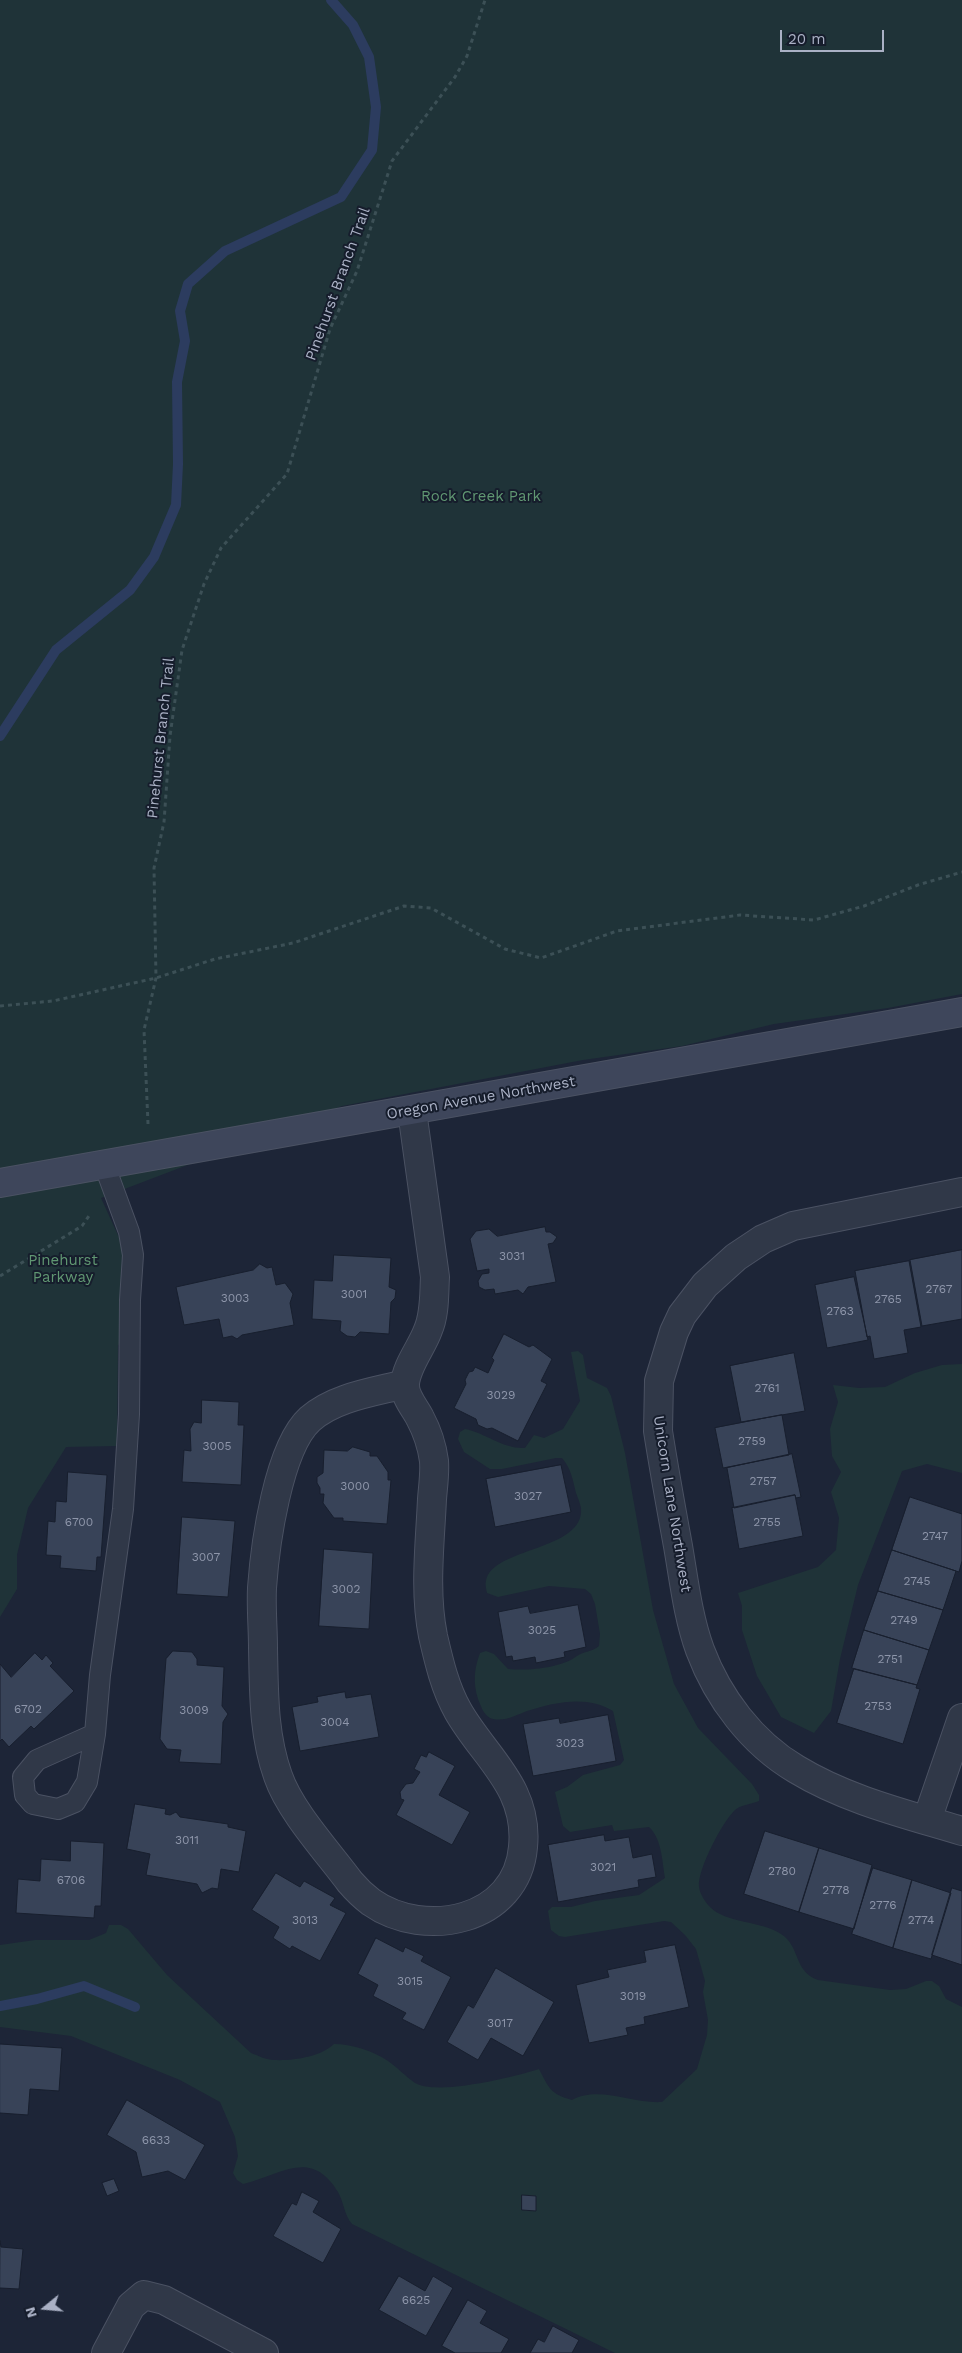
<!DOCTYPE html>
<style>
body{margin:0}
#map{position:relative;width:962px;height:2353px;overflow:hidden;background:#1d2537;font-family:"Work Sans",sans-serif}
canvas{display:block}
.north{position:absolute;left:20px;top:2283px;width:50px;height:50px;-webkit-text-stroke:4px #161d2c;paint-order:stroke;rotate:253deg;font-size:14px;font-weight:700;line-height:20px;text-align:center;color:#aab1c5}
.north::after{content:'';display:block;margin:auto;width:18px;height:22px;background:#aab1c5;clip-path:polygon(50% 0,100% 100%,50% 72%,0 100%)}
.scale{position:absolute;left:780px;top:30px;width:104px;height:22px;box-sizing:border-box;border:2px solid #aab1c5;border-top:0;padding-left:6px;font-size:15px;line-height:18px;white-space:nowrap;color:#aab1c5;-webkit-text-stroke:4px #161d2c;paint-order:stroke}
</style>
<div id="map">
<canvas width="962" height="2353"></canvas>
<div class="north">N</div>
<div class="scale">20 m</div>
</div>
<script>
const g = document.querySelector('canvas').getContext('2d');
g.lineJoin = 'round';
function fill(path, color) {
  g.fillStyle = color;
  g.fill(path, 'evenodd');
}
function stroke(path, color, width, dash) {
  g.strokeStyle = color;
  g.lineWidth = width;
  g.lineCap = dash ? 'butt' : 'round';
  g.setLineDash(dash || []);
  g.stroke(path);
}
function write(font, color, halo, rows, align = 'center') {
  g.font = font + ' "Work Sans",sans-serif';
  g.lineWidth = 4;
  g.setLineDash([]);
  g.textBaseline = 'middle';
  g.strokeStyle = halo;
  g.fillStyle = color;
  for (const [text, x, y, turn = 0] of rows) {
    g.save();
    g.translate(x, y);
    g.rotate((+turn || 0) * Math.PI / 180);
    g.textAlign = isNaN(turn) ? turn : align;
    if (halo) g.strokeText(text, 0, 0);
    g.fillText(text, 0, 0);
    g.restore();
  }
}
fill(new Path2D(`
 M0,0h962v994l-74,14 -114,16 -92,22 -99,14 -241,46 -241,92 27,59 -7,87 -3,1 -1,101 -51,1 -38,61 -11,47v34l-17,28z
 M578,1351l5,4 4,23 20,10 4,8 14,57 28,157 21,74 24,44 54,56 7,11v6c-7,3 -20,4 -25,10 -12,12 -37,59 -35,76 1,7 6,15 11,20 15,16 52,14 71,27 20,13 12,37 37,46l72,10 16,-1 20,-8h6l7,5 7,13 16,8v346h-347l-263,-129c-8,-9 -8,-22 -14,-32 -27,-44 -55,-18 -95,-8l-6,-4 -4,-7 5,-17 -3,-19 -15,-35 -40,-22 -109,-44 -71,-9v-82l35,-5h54l17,-7 3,-8h12l7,4 39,46 84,78c8,3 15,7 23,7 18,1 47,-3 60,-16 17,0 40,7 54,17 9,6 17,15 27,22 22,13 99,-6 124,-14 10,19 11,25 33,31 27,-15 61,4 90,2l35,-33 10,-34 1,-15 -5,-28 2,-11 -9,-32 -11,-14 -14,-13 -7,-1 -99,16 -6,-1 -8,-6 -3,-19 4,-4h19l24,-6 44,-6 26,-17c-3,-17 -3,-39 -16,-51l-35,4 -2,-6 -42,7 -7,-6 -8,-34 12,-5 16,-12 37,-10 4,-5 -11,-49c-25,-16 -58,-9 -86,0 -11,4 -24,12 -37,7 -7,-4 -9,-12 -12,-19 -5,-16 -4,-30 2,-46l6,-2 8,3 14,15c21,2 53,-1 69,-13 7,-5 15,-4 22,-10l1,-12 -5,-30 -4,-10 -6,-5 -36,-3 -51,11 -11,-4c-1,-4 -2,-9 -1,-12 6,-34 99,-30 95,-73 -1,-5 -3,-10 -5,-15 -3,-12 -5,-25 -14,-35h-6l-54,11h-12l-26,-17 -6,-13 2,-7 5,-3c21,4 37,20 60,19l9,-13 10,3 19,-9 17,-28 -9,-49z
 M962,1364v109l-35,-9 -25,7 -44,114 -18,74 -9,52 -17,22 -33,-16 -24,-41 -15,-46v-24l-4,-13 80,-26 18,-17 3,-32 -8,-26 10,-20 -9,-16 -2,-27 8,-27 -5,-17 26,3 26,-1 30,-14 27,-8z`), '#1f3338');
stroke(new Path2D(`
 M0,736l56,-86 74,-60 24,-33 22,-52 2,-41 -1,-82 8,-41 -5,-30 8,-27 37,-33 116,-54 31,-47 4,-43 -7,-50 -16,-32 -22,-25
 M0,2006l37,-7 47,-13 51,21`), '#2c3c5f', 10);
const building = new Path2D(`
 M545,1227l1,5h4l7,5 -4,6 -5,1 8,38 -28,5 -5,7 -5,-4 -23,4 -1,-5 -9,1 -6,-3 -1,-6 4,-7 7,-1v-4l-12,2 -7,-32 6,-8 13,-2 8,7z
 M962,1250v69l-40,7 -12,-66z
 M334,1255l57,3 -2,29 7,3 -1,8 -4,4 -2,32 -29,-2 -5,5 -8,-1 -7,-5 1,-10 -29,-2 2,-39 18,1z
 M909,1261l12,66 -17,3 4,23 -34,6 -4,-23 -3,1 -12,-66z
 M260,1264l7,4 5,-1 4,18 9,-2 8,11 -3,9 4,22 -52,10 -5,4 -5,-3 -9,2 -4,-19 -35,6 -8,-38 77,-17z
 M854,1277l14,63 -41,8 -12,-63z
 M504,1334l25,13 4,-2 19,14 -11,22 6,3 -29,57 -26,-13 -5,1 -9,-4 -2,-6 -22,-11 12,-24 -1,-4 4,-8 4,-1 2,-4 13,6 6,-13 -2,-2z
 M794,1353l11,58 -64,11 -11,-56z
 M202,1400l37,2 -1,23h6l-3,60 -59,-3 2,-32 7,1 -1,-22 4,-7 7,1z
 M782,1415l7,40 -66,13 -8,-40z
 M353,1447l17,5v4h7l11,16v8h3l-4,44 -44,-3v-3h-9l-11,-15 1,-9h-4v-6l-3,-5v-6l6,-4 1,-23 23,1z
 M792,1454l9,43 -5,1 -1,-3 -61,13 -7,-40z
 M561,1465l10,47 -76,15 -9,-48z
 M68,1472l39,3 -6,82h-4l-1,14 -36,-3 1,-12 -15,-1 2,-34 7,1 1,-21 10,1z
 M795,1495l8,41 -64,13 -7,-41z
 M910,1497l52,17v47l-3,11 -67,-22z
 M182,1517l53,4 -7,76 -51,-3z
 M324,1549l49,4 -4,76 -50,-3z
 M892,1550l64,21 -13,39 -65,-19z
 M878,1591l65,19 -14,40 -65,-20z
 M578,1605l8,42 -22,5 1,5 -29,6 -1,-6 -22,4 -1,-5 -6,1 -8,-45 30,-6 2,7z
 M864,1630l65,20 -12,35 -65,-17z
 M173,1651l19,1 5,7v6l27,2 -2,39 6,8 -5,8 -2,42 -42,-2 2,-12 -14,-1 -7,-10 6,-80z
 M35,1653l7,7 4,-5 7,8 -3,3 24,25 -40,38 -3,-3 -22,21 -7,-8 -2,2v-77l11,13z
 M854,1669l63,16 -1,3 4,1 -17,55 -66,-21z
 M345,1692l1,6 25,-4 8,43 -79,14 -8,-44 26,-5 -1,-5z
 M608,1715l8,46 -83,15 -10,-52 36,-6 1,5z
 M429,1752l26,14 -16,29 31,17 -18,33 -56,-30 8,-15 -3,-1 -1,-7 6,-8 7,-1 7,-11 -6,-3 7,-14 5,2z
 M135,1804l31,5 -1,5 5,1 6,-3 4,5 48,7v3l18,4 -7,41 -18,-3 -3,20 -6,-1 -10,5 -5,-9 -51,-9 4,-21 -23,-5z
 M765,1831l54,17 -20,64 -55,-18z
 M604,1835l1,6 24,-4 4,21 19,-4 4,23 -18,3 1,7 -81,15 -10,-57z
 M71,1841l33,2 -3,63h-6l-1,12 -78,-5 2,-34 22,2 1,-22 29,2z
 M819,1848l53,17 -18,64 -55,-17z
 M873,1868l39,12 -19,68 -41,-14z
 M276,1873l24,14 4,-6 31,17 -5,7 16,8 -26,48 -28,-15 -2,3 -17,-11 6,-11 -27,-17z
 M912,1880l39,13 -20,66 -38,-11z
 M952,1888l10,3v74l-30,-10z
 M376,1938l27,14 2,-5 19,9 -3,5 30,16 -27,53 -22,-11 4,-6 -33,-17 5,-11 -20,-11z
 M675,1945l14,62 -45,10 1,7 -19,4 2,7 -39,8 -13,-58 33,-8 -2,-7 39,-8 -2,-11z
 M496,1968l58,34 -31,54 -32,-18 -13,22 -31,-18 21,-37 5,3z
 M0,2044l62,4 -3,43 -29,-2 -2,26 -28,-2z
 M127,2100l78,45 -20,35 -17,-9 -26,6 -6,-25 -29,-17z
 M114,2179l5,12 -12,5 -5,-13z
 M302,2192l17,9 -6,11 28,17 -18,34 -50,-27 19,-33 4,2z
 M522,2195l14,1v15l-14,-1z
 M0,2241l1,6 22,2 -4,40 -19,-1z
 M399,2276l26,15 8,-15 20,12 -27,48 -47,-26z
 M468,2300l19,11 -7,12 29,16 -8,14h-46l-13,-7z
 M553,2326l26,14 -7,13h-42l8,-14 6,3z`);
fill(building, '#384358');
stroke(building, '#181f2e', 1);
const lane = new Path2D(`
 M95,1734l-58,26 -14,17 2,18 8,9 25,5 17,-7 12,-20 8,-48 5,-59 23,-166 6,-95 1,-114 3,-45 -4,-23 -25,-68`);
const street = new Path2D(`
 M962,1192l-169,34 -30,13 -27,18 -31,28 -23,30 -8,17 -15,49 -1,50c6,38 13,77 20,115 6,35 10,71 22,104 18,48 52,93 96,119 51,31 110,45 166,62
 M405,1384c-31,8 -70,13 -95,35 -32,29 -45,126 -48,169 -1,20 1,40 1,60 1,43 0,86 15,128 12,35 49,75 72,106 6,7 13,14 21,20 54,38 146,19 152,-55 6,-60 -39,-90 -65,-136 -13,-23 -19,-49 -25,-75 -9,-45 -3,-92 -1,-137 1,-13 3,-25 2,-38 -2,-15 -7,-30 -14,-43 -5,-10 -16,-22 -15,-34 1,-18 17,-37 23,-54 7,-16 6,-36 7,-53l-23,-166
 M927,1820l35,-102
 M106,2353l25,-47 13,-11 20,5 100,53`);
const secondary = new Path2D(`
 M0,1183l962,-171`);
stroke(lane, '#4b5263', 22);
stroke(street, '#4b5263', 30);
stroke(secondary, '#4b5263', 30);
stroke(new Path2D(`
 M0,1006l53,-5 103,-23 59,-19 78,-16 111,-37 27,2 74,41 36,9 76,-27 123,-16 74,5 50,-14 54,-21 44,-13
 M148,1124l-4,-94 12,-52 -2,-110 10,-46 6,-86 12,-86 22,-66 17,-36 66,-74 43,-145 27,-58 35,-110 63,-84 12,-21 18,-56
 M0,1276l82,-50 9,-13`), '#3c5056', 3, [4, 4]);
stroke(lane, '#303848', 20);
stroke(street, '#303848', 28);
stroke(secondary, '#3e465b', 28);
write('12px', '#8e96aa', null, [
 ["3031",512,1256],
 ["2767",939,1289],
 ["3001",354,1294],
 ["3003",235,1298],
 ["2765",888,1299],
 ["2763",840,1311],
 ["2761",767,1388],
 ["3029",501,1395],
 ["2759",752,1441],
 ["3005",217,1446],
 ["2757",763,1481],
 ["3000",355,1486],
 ["3027",528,1496],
 ["6700",79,1522],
 ["2755",767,1522],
 ["2747",935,1536],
 ["3007",206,1557],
 ["2745",917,1581],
 ["3002",346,1589],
 ["2749",904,1620],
 ["3025",542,1630],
 ["2751",890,1659],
 ["2753",878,1706],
 ["6702",28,1709],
 ["3009",194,1710],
 ["3004",335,1722],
 ["3023",570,1743],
 ["3011",187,1840],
 ["3021",603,1867],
 ["2780",782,1871],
 ["6706",71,1880],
 ["2778",836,1890],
 ["2776",883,1905],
 ["3013",305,1920],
 ["2774",921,1920],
 ["3015",410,1981],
 ["3019",633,1996],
 ["3017",500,2023],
 ["6633",156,2140],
 ["6625",416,2300]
]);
write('15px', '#aab1c5', '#161d2c', [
 ["Pinehurst Branch Trail",338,284,-70],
 ["Pinehurst Branch Trail",161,738,-84],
 ["Oregon Avenue Northwest",481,1098,-10],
 ["Unicorn Lane Northwest",672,1504,81]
]);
write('15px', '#609772', '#161d2c', [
 ["Rock Creek Park",481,497],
 ["Pinehurst",63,1261],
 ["Parkway",63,1278]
]);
</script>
